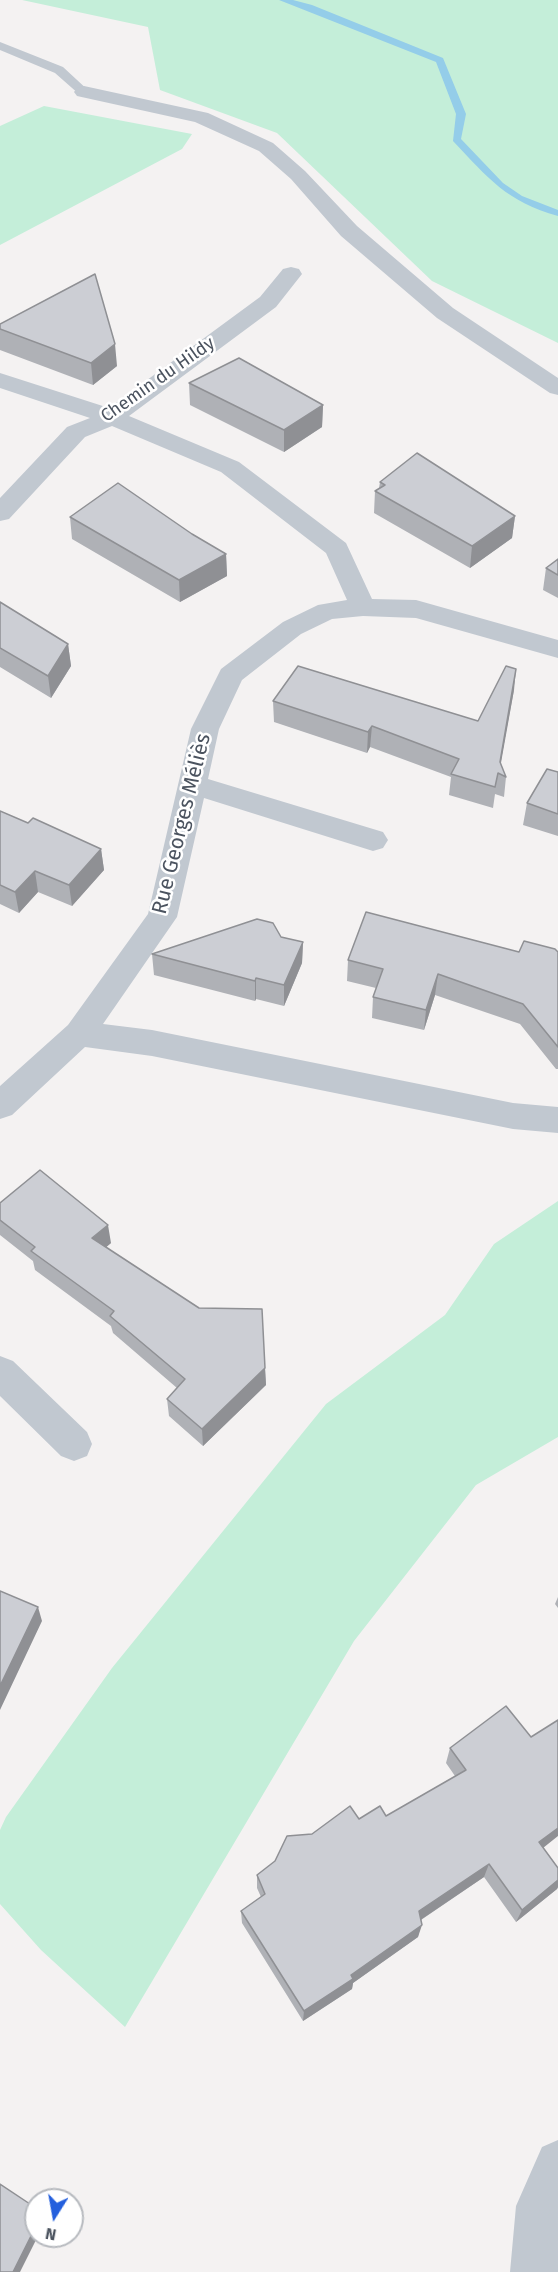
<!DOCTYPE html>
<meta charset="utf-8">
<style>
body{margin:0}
#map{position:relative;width:558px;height:2272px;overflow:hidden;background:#f4f2f2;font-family:"Fira Sans",sans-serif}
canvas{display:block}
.north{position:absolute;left:24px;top:2188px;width:60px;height:60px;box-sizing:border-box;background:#fff;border:2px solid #b7babf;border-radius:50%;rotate:191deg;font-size:16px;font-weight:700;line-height:24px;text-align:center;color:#4b535f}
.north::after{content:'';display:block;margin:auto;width:21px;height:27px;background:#245fdd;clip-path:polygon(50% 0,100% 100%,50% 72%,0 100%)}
</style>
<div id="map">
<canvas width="558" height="2272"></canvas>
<div class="north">N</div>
</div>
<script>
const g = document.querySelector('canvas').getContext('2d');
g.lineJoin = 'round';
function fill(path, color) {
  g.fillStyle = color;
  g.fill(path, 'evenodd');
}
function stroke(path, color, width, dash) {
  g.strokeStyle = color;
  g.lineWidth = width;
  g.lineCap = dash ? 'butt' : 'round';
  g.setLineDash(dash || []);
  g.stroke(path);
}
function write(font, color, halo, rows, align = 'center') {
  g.font = font + ' "Fira Sans",sans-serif';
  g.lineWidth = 5;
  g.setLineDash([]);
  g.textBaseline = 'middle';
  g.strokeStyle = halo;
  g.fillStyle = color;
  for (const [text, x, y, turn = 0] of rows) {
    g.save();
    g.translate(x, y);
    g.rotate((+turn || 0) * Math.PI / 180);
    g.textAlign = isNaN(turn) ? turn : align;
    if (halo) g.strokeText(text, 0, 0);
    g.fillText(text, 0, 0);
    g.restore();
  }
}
fill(new Path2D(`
 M22,0h536v343l-126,-62 -155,-148 -117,-43 -12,-63z
 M44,106l148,28 -10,15 -182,96v-119z
 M558,1201v236l-82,48 -122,156 -229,386 -84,-77 -41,-46v-74l6,-13 106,-149 214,-264 119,-89 49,-71z`), '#c4eed9');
fill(new Path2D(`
 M279,0h14l19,5 131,53 23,56 -5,25 42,44 19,13 36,14v6c-51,-14 -70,-38 -105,-75l3,-27 -20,-52z`), '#94cde9');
fill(new Path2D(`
 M0,42l63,25 27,25 -6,4 -4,-1 -25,-22 -55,-23z`), '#c1c8d0');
fill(new Path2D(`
 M84,86l124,27 65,30 32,28 52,55 96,82 105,70v17l-8,-2 -113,-75 -96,-82 -50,-57 -32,-28 -64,-29 -118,-26 -3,-4 3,-4z
 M291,267l8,2 3,5 -26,33 -147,109 110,46 107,81 26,56 44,1 142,40v18l-142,-40 -53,-2 -31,3 -31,15 -59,46 -23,49 -11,50 175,53 5,8 -5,8 -10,3 -169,-53 -27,119 -74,107 49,6 361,73 45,4v26l-45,-4 -361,-73 -67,-9 -73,68 -12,4v-33l68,-61 80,-111 43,-185 30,-60 62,-47 35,-17 29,-5 -21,-47 -105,-81 -109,-46 -27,11 -76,82 -9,2v-23l67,-71 23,-9 -90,-30v-15l109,35 151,-111 23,-28z
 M0,1356l13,5 74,71 5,12 -5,12 -13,5 -13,-5 -61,-60z
 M558,2140v132h-48l6,-66 26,-59z`), '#c1c8d0');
fill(new Path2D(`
 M0,324l117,42 -24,19 -93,-35z
 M189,383l134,22 -1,22 -38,25 -94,-47z
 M380,482l135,34 -3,22 -42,30 -96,-55 1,-22 4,-3z
 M70,517l122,17 34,20 1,22 -47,26 -108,-63z
 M558,559v39l-15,-8 3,-22z
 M0,602l68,42 3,22 -20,32 -51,-31z
 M514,690l-14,74 6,13 -2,20 -9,-3 -2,14 -44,-13 2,-18 -81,-30 -3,6 -93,-31 -1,-21 205,20z
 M558,772v64l-35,-11 4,-22z
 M0,811l28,12 73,26 3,21 -32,36 -34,-14 -19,21 -19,-9z
 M281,937l22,5 -1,21 -18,43 -28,-7 -1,2 -101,-26 -2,-21z
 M519,952h39v117h-2l-36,-45 -85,-29 -11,35 -52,-12 1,-21 3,-9 -29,-7 1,-21z
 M0,1203l111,40 -5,4 159,121 1,17 -63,61 -34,-30 -2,-17 10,-11 -64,-55 -2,-7 -76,-56 -2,-9 -33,-26z
 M558,1597v11l-3,-4z
 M450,1748l93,100 15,20v19l-1,2 -41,33 -32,-45 -63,43 -3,17 -65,46 -1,6 -49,32 -61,-98 -1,-12 20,-14 -4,-9v-13l55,-41 47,-15 27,-3 69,-40 -9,-13z`), '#afb1b6');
fill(new Path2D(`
 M115,344l2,22 -24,19 -2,-22z
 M323,405l-1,22 -38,25v-22z
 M515,516l-3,22 -42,30 2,-22z
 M226,554l1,22 -47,26 -1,-22z
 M68,644l3,22 -20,32 -3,-22z
 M516,669l-2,21 -15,84h-1z
 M372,726l-2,21 -3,6 1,-21z
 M101,849l3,21 -32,36 -3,-21z
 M35,871l3,21 -19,21 -4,-21z
 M303,942l-1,21 -18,43v-21z
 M438,974l-3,21 -11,35 2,-20z
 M256,978v21l-1,2v-20z
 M108,1225l3,18 -16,14 -3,-19z
 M265,1368l1,17 -63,61 -1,-17z
 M38,1607l4,14 -42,89v-24z
 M558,1828v8l-25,20 6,-14z
 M489,1864l-5,13 -68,46 3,-12z
 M558,1880v7l-1,2 -41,33 6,-12z
 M422,1925l-4,12 -65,46 -1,6 -49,32 1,-10 47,-36z
 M36,2226v10h2l-18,36h-7z`), '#8f9094');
const building = new Path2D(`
 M95,274l20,70 -24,19 -91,-34v-5z
 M239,358l84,47 -39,25 -95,-47z
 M417,453l98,63 -43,30 -97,-55 10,-6 -5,-3z
 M118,483l74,51 34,20 -47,26 -109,-63z
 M558,559v16l-12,-7z
 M0,602l68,42 -20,32 -48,-28z
 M298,666l180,55 28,-55 10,3 -16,93 6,15 -8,-4 -3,14 -44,-13 8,-15 -87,-33 -4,6 -95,-31z
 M547,769l11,3v42l-31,-11z
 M0,811l28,12 5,-5 68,31 -32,36 -34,-14 -20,21 -15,-7z
 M366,912l153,40 5,-11 31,8 3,3v95l-35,-43 -85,-30 -12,36 -53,-13 10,-28 -35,-9z
 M257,919l16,4 8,14 22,5 -19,43 -28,-7 -1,3 -103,-27z
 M40,1170l68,55 -16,13 107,70 63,1 3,59 -63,61 -35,-30 18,-20 -75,-63 4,-5 -83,-60 4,-4 -35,-27v-17z
 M0,1591l38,16 -38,79z
 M506,1706l25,31 27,-17v108l-19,14 19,26v12l-36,30 -33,-46 -70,47 3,14 -71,50 2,4 -49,32 -63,-100 24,-17 -8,-19 18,-14 12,-25 25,-2 38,-28 9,13 21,-13 6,10 80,-46 -16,-22z
 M0,2184l36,24v18l-23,46h-13z`);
fill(building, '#ccced4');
stroke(building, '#8f9094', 1.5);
write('18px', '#4b535f', '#fff', [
 ["Chemin du Hildy",158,380,-35]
]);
write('21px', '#4b535f', '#fff', [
 ["Rue Georges Méliès",182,824,-76]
]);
</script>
